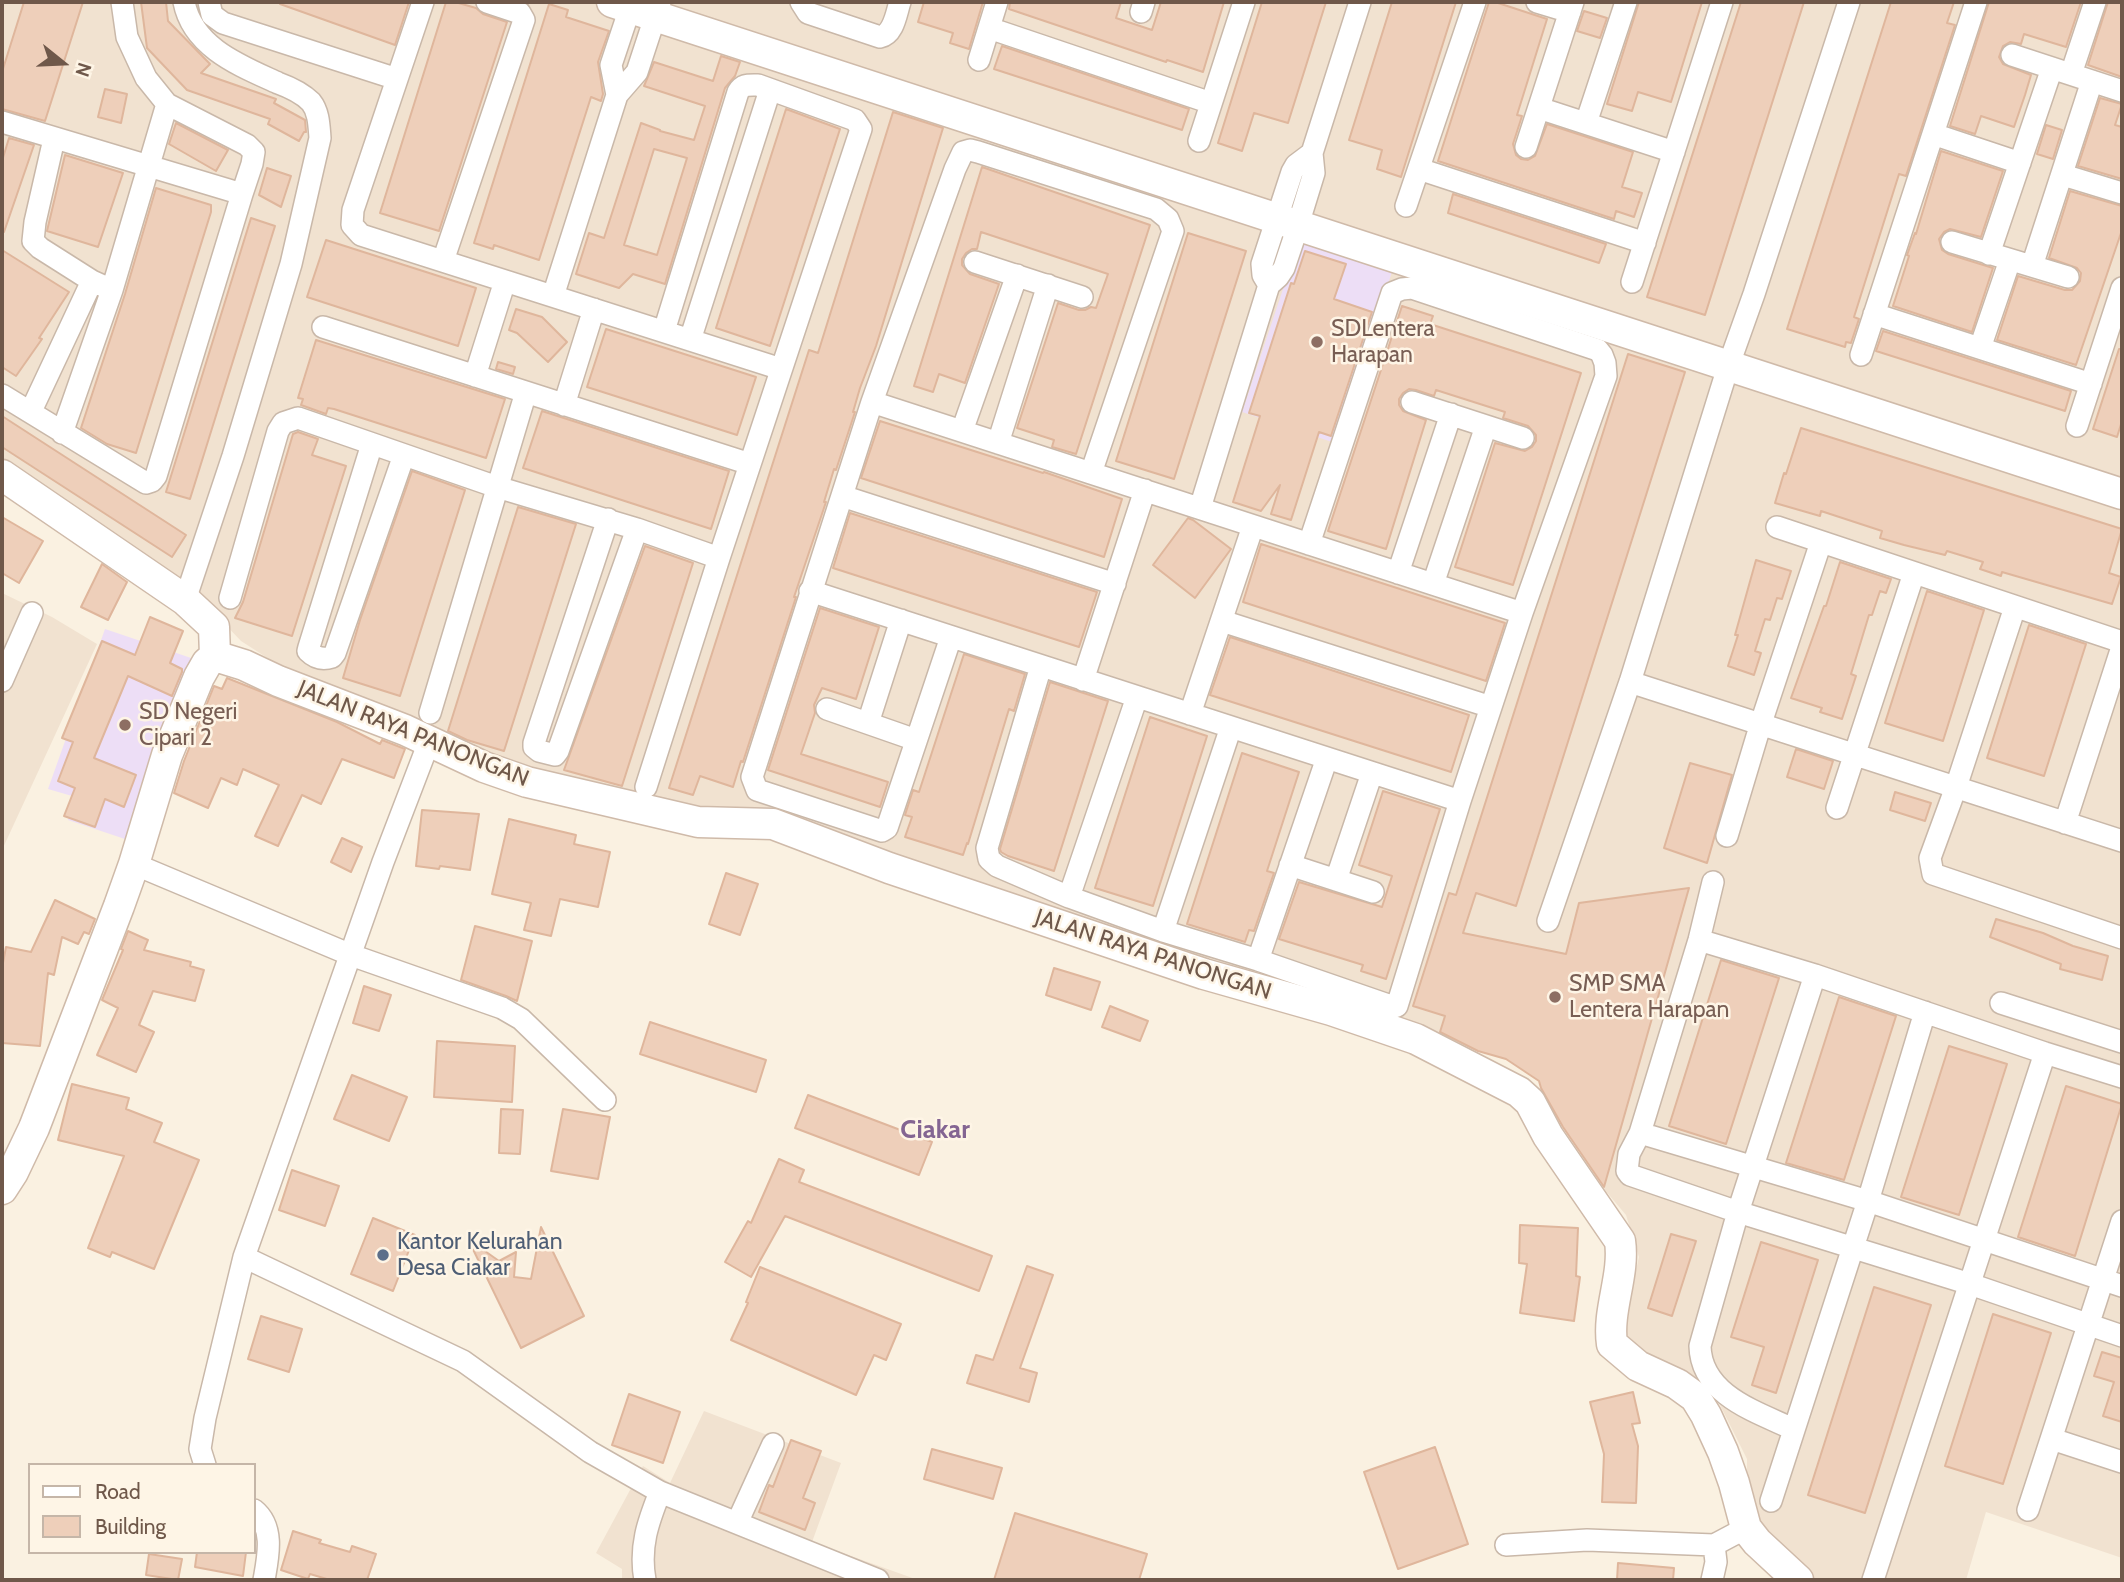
<!DOCTYPE html>
<style>
body{margin:0}
#map{position:relative;width:2124px;height:1582px;overflow:hidden;background:#faf1e1;font-family:Cabin,sans-serif}
canvas{display:block}
.frame{position:absolute;inset:0;border:4px solid #6f584a;pointer-events:none}
.legend{position:absolute;left:28px;top:1463px;width:228px;height:91px;box-sizing:border-box;background:#fef5e6;border:2px solid #c5b6a8;margin:0;padding:9px 12px;list-style:none;font-size:21px;color:#6f584a}
.legend li{display:flex;align-items:center;gap:14px;height:35px}
.legend b{width:35px;border:2px solid #c5b6a8}
.north{position:absolute;left:28px;top:28px;width:70px;height:70px;-webkit-text-stroke:5px #fef5e6;paint-order:stroke;rotate:108deg;font-size:19px;font-weight:700;line-height:28px;text-align:center;color:#6f584a}
.north::after{content:'';display:block;margin:auto;width:24px;height:32px;background:#6f584a;clip-path:polygon(50% 0,100% 100%,50% 72%,0 100%)}
</style>
<div id="map">
<canvas width="2124" height="1582"></canvas>
<div class="frame"></div>
<ul class="legend">
<li><b style="height:9px;background:#fff"></b>Road</li>
<li><b style="height:19px;background:#eecfba"></b>Building</li>
</ul>
<div class="north">N</div>
</div>
<script>
const g = document.querySelector('canvas').getContext('2d');
g.lineJoin = 'round';
function fill(path, color) {
  g.fillStyle = color;
  g.fill(path, 'evenodd');
}
function stroke(path, color, width, dash) {
  g.strokeStyle = color;
  g.lineWidth = width;
  g.lineCap = dash ? 'butt' : 'round';
  g.setLineDash(dash || []);
  g.stroke(path);
}
function write(font, color, halo, rows, align = 'center') {
  g.font = font + ' Cabin,sans-serif';
  g.lineWidth = 5;
  g.setLineDash([]);
  g.textBaseline = 'middle';
  g.strokeStyle = halo;
  g.fillStyle = color;
  for (const [text, x, y, turn = 0] of rows) {
    g.save();
    g.translate(x, y);
    g.rotate((+turn || 0) * Math.PI / 180);
    g.textAlign = isNaN(turn) ? turn : align;
    if (halo) g.strokeText(text, 0, 0);
    g.fillText(text, 0, 0);
    g.restore();
  }
}
fill(new Path2D(`
 M2,2h2120v1556l-136,-46 -20,68h-153l-27,-22 -39,-50v-49l-28,-56 -36,-29 -53,-27 -7,-20 16,-70 -13,-42 -22,-26 84,-301 -109,15 -13,51 -94,-19 -35,105 -252,-81 -409,-143 -90,-2 -202,-56 -190,-83 -53,-34 -40,-42 -199,-125v-145l4,-8 -4,-3z
 M2,593l50,24 45,27 -95,206z
 M704,1411l137,52 -29,79 106,38h-296v-11l-26,-16 47,-87 27,17z`), '#f1e2d0');
fill(new Path2D(`
 M1299,241l93,31 -57,171 -93,-31z
 M105,629l98,33 -66,181 -69,-23 4,-24 -24,-7z`), '#eddef6');
const building = new Path2D(`
 M24,2h59l-38,119 -43,-12v-37z
 M141,2h25l2,19 42,43 -9,9 75,26 -2,4 31,17 1,12h-2l-5,9 -31,-17 2,-5 -83,-29 -40,-42z
 M280,2h129l-14,43 -115,-41z
 M446,2h9l21,6 7,6 24,8 -68,209 -59,-18z
 M924,2h59l-14,47 -19,-6 3,-10 -35,-11z
 M1010,2h111l-5,16 36,12 9,-28h63l-21,70 -36,-12 -1,2 -157,-53z
 M1262,2h64l-38,121 -34,-10 -12,38 -24,-8z
 M1392,2h64l-55,175 -24,-8 5,-19 -33,-10z
 M1489,2h6l52,17 -30,96 5,1 -9,28 3,11 5,4 7,1 7,-4 12,-32 86,28 -11,35 20,6 -8,24 -18,-6 -2,8 -176,-58z
 M1639,2h63l-31,100 -33,-10 -6,19 -25,-7z
 M1741,2h63l-99,313 -58,-18z
 M1891,2h63l-7,21 8,2 -49,151 -7,-2 -45,143 5,2 -8,24 -5,-1 -1,5 -58,-18z
 M1989,2h92l-15,45 -42,-13 -3,10 -11,-2 -7,4 -4,11 4,7 28,11 -6,20 -11,32 -33,-11 -6,18 -25,-8z
 M2108,2h14v75l-34,-12z
 M549,4l19,6 -2,7 43,14 -11,31 5,32 -2,7 -10,-4 -52,163 -45,-15 -1,4 -19,-6z
 M1584,11l23,7 -7,20 -23,-7z
 M1002,46l187,63 -7,21 -188,-61z
 M721,56l19,6 -5,14 -10,12 -60,196 -32,-10 -14,14 -43,-14 13,-41 15,5 37,-115 19,7v1l34,9 11,-34 -61,-20 10,-24 59,19zM654,149l33,9 -30,97 -33,-10z
 M105,89l22,5 -6,29 -23,-6z
 M2100,98l22,6 -7,21 7,2v52l-44,-13z
 M786,109l54,20 -70,217 -54,-18z
 M893,112l50,16 -67,218 -16,42 -7,24h2l-19,58 -2,-1 -10,33h2l-32,95h2l-53,165 -2,-1 -8,26 -33,-11 -7,19 -24,-7 140,-438 9,3z
 M176,123l52,27 -12,21 -47,-27z
 M2046,125l16,5 -9,29 -16,-5z
 M9,138l25,7 -30,87 -2,-1v-70z
 M1941,151l62,20 -22,66 -31,-8 -6,3 -5,7 3,11 6,4 45,14 -21,64 -79,-26 16,-50 -2,-1 8,-22 1,1z
 M65,155l58,18 -25,74 -51,-16z
 M982,167l168,58 -74,229 -24,-7 2,-7 -37,-12 41,-125 21,7h6l6,-3 5,1 12,-34 -127,-42 -4,17h-5l-6,4 -4,6v6l8,9 29,10 -34,99 -26,-9 -6,18 -19,-6z
 M267,168l24,8 -10,31 -22,-12z
 M156,188l55,17v7l-75,241 -29,-9 -26,-16 44,-134z
 M2070,191l52,15v24l-46,135 -79,-25 21,-64 47,14h7l8,-9 1,-8 -4,-5 -28,-10z
 M1453,194l153,50 -7,19 -151,-50z
 M251,218l24,8 -85,273 -24,-7z
 M1188,233l58,18 -72,228 -58,-18z
 M326,240l150,48 -18,58 -151,-49z
 M2,250l67,42 -30,46 3,1 -26,37 -14,-9z
 M1305,251l41,13 -12,35 38,13 -41,124 -12,-4 -28,88 -20,-6 9,-29 -19,26 -28,-9 27,-86 -11,-3 42,-130 3,1z
 M1402,306l31,10 -3,8 151,49 -68,212 -58,-18 40,-124 30,8 7,-4 4,-6v-6l-8,-9 -25,-8 2,-6 -69,-22 -2,6 -18,-6 -7,-1 -6,4 -4,6v6l4,6 23,9 -40,129 -58,-18z
 M516,309l26,8 25,25 -19,20 -31,-29 -8,-3z
 M606,329l150,48 -19,58 -150,-48z
 M1883,331l188,60 -6,20 -189,-60z
 M316,340l189,59 -19,59 -152,-49 -6,-1 -2,6 -25,-9 2,-6 -5,-1z
 M2119,349h3v72l-5,16 -24,-8z
 M1628,354l57,18 -169,534 -40,-13 -13,40 103,21 13,-51 110,-15 -85,299 -41,-60 -22,-39 -2,-7 -33,-22 -28,-8 -38,-19 5,-16 -32,-10 36,-113 7,2z
 M498,362l17,5 -2,7 -17,-5z
 M542,411l187,60 -18,58 -188,-61z
 M2,416l184,119 -14,22 -170,-110z
 M880,421l163,52 1,-1 78,27 -18,58 -243,-79z
 M1801,428l321,101 -13,44 12,4 -9,27 -110,-32 -1,4 -21,-7 3,-7 -36,-11 -2,4 -41,-10 -24,-7 2,-7 -61,-20 -1,5 -45,-13 9,-30 2,1z
 M298,432l20,7 -6,16 34,11 -54,170 -57,-18 8,-16 50,-168z
 M412,471l53,19 -65,206 -57,-18 17,-58z
 M518,507l58,17 -72,227 -37,-11 -19,-9z
 M850,513l247,79 -18,55 -246,-79z
 M2,517l41,24 -24,42 -17,-10z
 M1188,518l5,2 38,29 -36,49 -42,-33z
 M1261,544l244,79 -19,58 -243,-79z
 M645,546l48,17 -71,223 -58,-16z
 M1756,560l35,11 -9,28 -5,-1 -7,22 -5,-1 -10,32 6,2 -7,22 -26,-9 10,-31h-3z
 M1840,562l51,17 -5,14 -6,-2 -8,24h-3l-18,59 5,2 -14,43 -22,-7 2,-4 -31,-10 33,-92h2z
 M102,564l25,18 -19,38 -27,-13z
 M1927,591l57,19 -41,131 -58,-18z
 M820,608l59,19 -23,72 -34,-11 -8,17 1,8 -14,41 87,28 -8,25 -112,-37z
 M150,617l33,14 -13,32 12,6v3l-10,24 -44,-20 -34,82 42,17 -12,32 -19,-8 -10,28 -31,-11 11,-28 -17,-7 15,-39 -11,-4 40,-97 33,14z
 M2029,625l57,19 -42,132 -57,-18z
 M1230,637l239,78 -18,57 -241,-77z
 M964,654l61,20 -11,37 -5,-2 -41,135 -1,-1 -4,12 -58,-18 7,-20 -7,-2 8,-25 6,2z
 M227,678l110,44 43,22 2,-4 23,9 -11,29 -52,-19 -21,45 -19,-9 -24,51 -23,-10 24,-51 -36,-16 -6,16 -16,-7 -13,30 -34,-15 10,-32 30,-75 8,3z
 M1050,682l58,19 -54,170 -46,-15 -7,-4 -1,-3z
 M1150,717l57,19 -54,170 -58,-18z
 M1796,749l37,12 -9,28 -37,-12z
 M1242,753l57,19 -32,99 7,2 -20,58 -5,-1 -4,12 -58,-18z
 M1690,763l42,12 -25,88 -43,-15z
 M1383,791l57,18 -54,170 -25,-8 2,-6 -84,-26 20,-57 83,25 10,-31 -33,-11z
 M1895,792l36,11 -6,18 -35,-11z
 M422,810l57,4 -9,56 -30,-4 -1,3 -23,-3z
 M509,819l67,16 -2,9 36,8 -12,55 -38,-8 -9,37 -27,-6 7,-27 -39,-9z
 M342,838l20,9 -11,25 -20,-10z
 M726,873l32,11 -18,51 -31,-11z
 M55,900l40,19 -6,15 -5,-2 -6,12 -16,-7 -8,38 -6,-2 -8,73 -38,-3v-75l4,-21 25,5z
 M1996,919l47,14 30,13 35,10 -6,24 -42,-11 1,-5 -71,-27z
 M475,926l57,15 -15,60 -11,-5 -45,-16z
 M128,931l20,9 -4,10 47,12 -1,4 14,4 -9,31 -42,-10 -14,34 15,7 -18,40 -39,-17 21,-47 -16,-8 21,-50 -2,-1z
 M1721,960l58,18 -53,166 -57,-18z
 M1054,968l46,14 -9,28 -45,-15z
 M364,986l27,9 -12,36 -26,-8z
 M1839,997l57,19 -52,164 -58,-17z
 M1110,1006l38,15 -8,20 -38,-14z
 M650,1022l116,38 -10,32 -116,-38z
 M437,1041l78,5 -3,56 -78,-5z
 M1949,1046l58,18 -48,151 -58,-18z
 M352,1075l55,22 -18,44 -55,-22z
 M72,1084l57,14 -3,11 36,14 -8,19 45,18 -45,109 -42,-17 -2,5 -22,-9 36,-92 -66,-16z
 M2066,1086l56,18 -47,152 -57,-19z
 M808,1095l124,47 -13,33 -124,-47z
 M501,1109l22,1 -3,44 -21,-1z
 M563,1109l47,8 -12,62 -47,-8z
 M779,1159l25,11 -5,12 193,74 -13,35 -194,-75 -34,61 -26,-15 23,-41 3,2z
 M292,1170l47,16 -14,40 -46,-16z
 M373,1218l42,17 -22,56 -42,-17z
 M1520,1225l58,3 -2,48 4,1 -6,44 -54,-8 7,-49 -8,-1z
 M541,1227l43,89 -63,32 -53,-109 31,22 17,-9 -2,25 17,2z
 M1671,1234l25,7 -24,75 -24,-8z
 M1761,1242l57,18 -42,133 -24,-8 12,-38 -33,-10z
 M1027,1266l26,9 -33,93 17,5 -8,29 -62,-19 9,-28 17,5z
 M760,1267l141,57 -15,36 -12,-5 -18,40 -125,-55 17,-37 -2,-1z
 M1874,1287l57,18 -66,208 -57,-18z
 M1993,1314l58,19 -48,151 -58,-18z
 M261,1316l41,13 -13,43 -41,-13z
 M2102,1352l20,6v64l-19,-6 11,-34 -20,-6z
 M1633,1392l7,31 -8,1 6,22 -2,57 -34,-1 2,-48 -14,-52z
 M629,1394l51,18 -17,51 -51,-18z
 M791,1440l30,11 -18,47 12,5 -10,27 -46,-18 10,-27 4,2z
 M1435,1447l33,97 -70,25 -34,-97z
 M932,1449l70,19 -9,31 -69,-20z
 M1015,1513l132,41 -8,26h-145z
 M293,1531l28,9 -2,3 31,9 2,-6 24,8 -9,26h-37l-20,-6 -2,5 -27,-9z
 M197,1552h49l-3,24 -48,-9z
 M149,1554l33,5 -4,21 -32,-5z
 M1618,1563l56,5 -1,12h-56z`);
fill(building, '#eecfba');
stroke(building, '#dfb69c', 2);
const street = new Path2D(`
 M184,2c9,46 57,64 94,81 11,4 25,11 33,19 8,10 8,24 9,36l-29,126 -58,192 -48,144
 M209,2l3,13 11,8 174,56
 M423,2l-70,208 -1,15 9,10 420,134
 M801,2l7,11 72,24c14,-3 16,-23 20,-35
 M1537,2l33,10
 M1141,12l3,-10
 M989,28l222,75
 M2012,55l110,36
 M979,60l18,-58
 M2071,74l24,-72
 M617,95l-6,-30 21,-63
 M1539,108l135,44
 M2,122l240,72
 M1586,123l40,-121
 M1933,134l87,29
 M54,139l-19,83 -2,19 7,7 52,33 20,9
 M1199,141l45,-139
 M1526,147l47,-145
 M1419,169l226,74
 M2063,175l59,18
 M1406,206l69,-204
 M1952,242l116,35
 M1989,254l63,-186
 M443,261l81,-241 -4,-7 -33,-11
 M975,262l107,35
 M2032,266l60,-185
 M1632,282l90,-280
 M1269,285l-6,-10 -1,-11 30,-92 4,-7 16,-12
 M553,296l64,-201 20,-23 23,-70
 M1874,314l217,70
 M323,327l427,137
 M690,340l80,-250
 M1980,348l30,-88
 M1861,355l115,-353
 M475,376l30,-95
 M2,395l144,88 6,-2 4,-5 86,-282 10,-30 2,-12 -7,-7 -80,-41 -21,-26 -19,-41 -5,-35
 M872,402l650,211
 M1412,402l111,36
 M564,405l30,-96
 M31,411l61,-130
 M2077,426l45,-138
 M962,431l55,-156
 M62,433l50,-143 55,-186
 M998,443l50,-158
 M372,444l-63,203 -1,4c7,7 15,9 24,6l3,-4 69,-198
 M842,496l273,88
 M1200,508l69,-223 9,-8 6,-9 10,-30 20,-65 -2,-20 48,-151
 M608,519l-74,224v4l5,4 16,4 3,-4 79,-222
 M1777,527l345,115
 M1398,573l53,-159
 M1433,584l53,-158
 M810,591l650,210
 M230,598l48,-167 5,-8 15,-5 199,69 140,42 82,29
 M2015,607l-59,180 -26,71 3,16 189,64
 M1222,621l269,86
 M951,637l-64,191 -5,3 -125,-41 -5,-13 120,-375 83,-233 8,-17 7,-2 8,2 178,57 12,10 5,12 -82,242
 M1041,666l-54,182 2,11 8,7 72,31 94,34 95,29 136,47 3,-1 63,-205 62,-188 84,-237 -1,-13 -3,-8 -4,-5 -186,-62 -10,1 -10,4 -83,251
 M1083,680l62,-190
 M2,681l30,-68
 M1630,682l492,159
 M827,709l89,31
 M430,713l96,-321
 M1190,714l63,-188
 M868,723l33,-103
 M646,787l73,-229 142,-429 -6,-9 -97,-35c-10,0 -15,-1 -20,7l-74,239
 M1837,808l77,-235
 M2065,823l57,-176
 M1727,836l34,-113 60,-181
 M134,864l217,91 151,53 19,11 84,81
 M1290,865l83,27
 M1336,880l36,-107
 M1713,882l-14,58 -59,193 -11,21 -2,17 3,4 108,37 232,72 152,52
 M1069,897l68,-200
 M1548,921l82,-239 98,-315 26,-73 95,-292
 M1163,931l68,-204
 M1699,940l116,35 230,78 77,24
 M1258,960l69,-202
 M2001,1003l121,39
 M1640,1133l228,68 254,85
 M244,1257l219,104 127,91 70,40 218,88
 M1793,1429c-36,-17 -92,-34 -93,-83l38,-134 77,-237
 M2052,1439l70,23
 M205,1465l-5,-16 5,-31 39,-161 139,-395 46,-120
 M1771,1501l97,-300 57,-189
 M254,1510c21,17 14,47 10,70
 M2028,1510l94,-289
 M737,1523l36,-79
 M1506,1545l81,-5 127,5 32,-17
 M645,1580c-6,-33 3,-58 15,-88
 M1712,1580l4,-18 -2,-17
 M1873,1580l172,-527`);
const secondary = new Path2D(`
 M612,2l1510,492
 M2,475l183,125 29,27 1,29 -8,7 -8,14 -32,78 -33,109 -15,42 -85,222 -21,44 -11,17
 M215,656l29,9 34,16 127,49 79,37 43,15 171,40 75,2 116,44 315,106 127,36 85,29 103,53 11,10 18,34 72,105c5,34 -13,69 -8,103l26,22 39,18 18,13 11,18 17,37 11,31 12,45 11,14 41,38`);
stroke(street, '#c9b8a9', 24);
stroke(secondary, '#cfbaa9', 33);
stroke(street, '#fff', 21);
stroke(secondary, '#fff', 30);
for (const [x, y, r, color] of [
 [1317,342,7,"#8d6e63"],
 [125,725,7,"#8d6e63"],
 [1555,997,7,"#8d6e63"],
 [383,1255,7,"#5c6f8a"]
]) {
  const dot = new Path2D();
  dot.arc(x, y, r, 0, 2 * Math.PI);
  g.fillStyle = color;
  g.fill(dot);
  stroke(dot, '#fef5e6', 2.5);
}
write('23px', '#785e54', '#fef5e6', [
 ["SDLentera",1331,329],
 ["Harapan",1331,355],
 ["SD Negeri",139,712],
 ["Cipari 2",139,738],
 ["SMP SMA",1569,984],
 ["Lentera Harapan",1569,1010]
], 'left');
write('23px', '#6f584a', '#fef5e6', [
 ["JALAN RAYA PANONGAN",413,734,22],
 ["JALAN RAYA PANONGAN",1153,955,18]
]);
write('23px', '#4e5e75', '#fef5e6', [
 ["Kantor Kelurahan",397,1242],
 ["Desa Ciakar",397,1268]
], 'left');
write('bold 26px', '#846592', '#fef5e6', [
 ["Ciakar",935,1130]
]);
</script>
